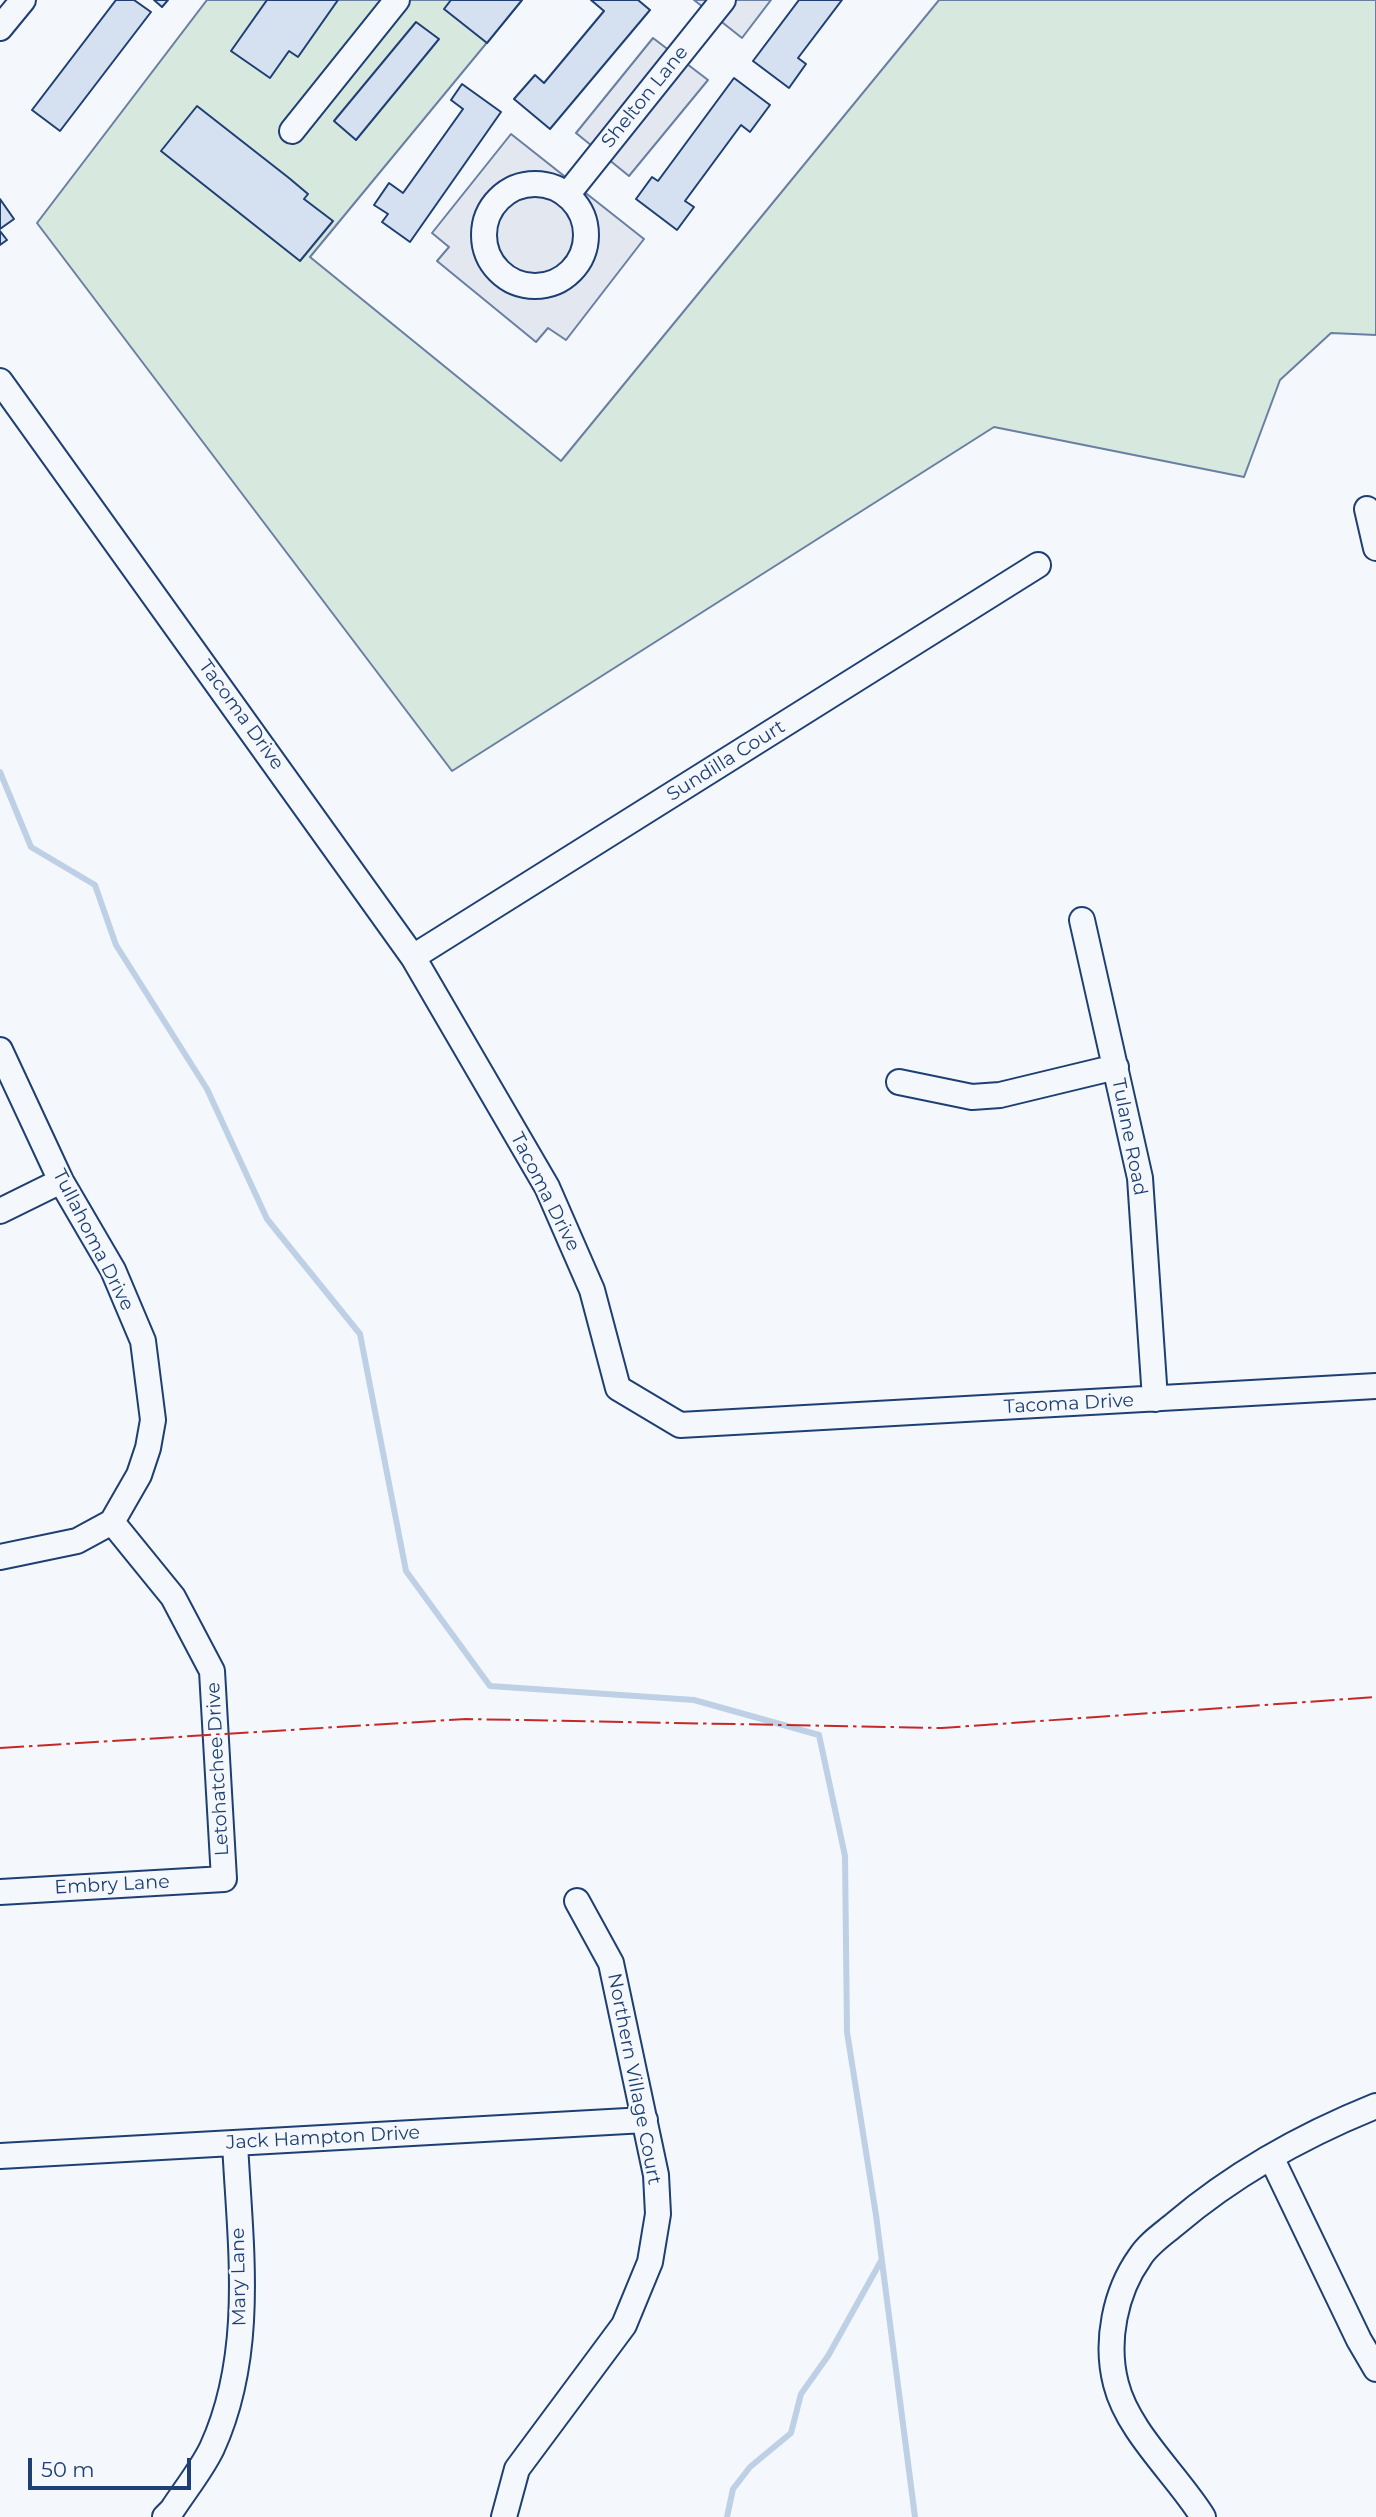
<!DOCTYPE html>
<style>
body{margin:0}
#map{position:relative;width:1376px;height:2517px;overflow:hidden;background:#f4f7fb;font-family:Montserrat,sans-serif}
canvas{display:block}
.scale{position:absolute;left:28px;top:2458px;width:163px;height:32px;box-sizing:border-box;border:4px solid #1d3f73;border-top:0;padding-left:9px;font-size:21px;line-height:24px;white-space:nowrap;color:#1d3f73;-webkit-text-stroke:5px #f4f7fb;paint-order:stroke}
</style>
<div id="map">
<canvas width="1376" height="2517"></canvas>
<div class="scale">50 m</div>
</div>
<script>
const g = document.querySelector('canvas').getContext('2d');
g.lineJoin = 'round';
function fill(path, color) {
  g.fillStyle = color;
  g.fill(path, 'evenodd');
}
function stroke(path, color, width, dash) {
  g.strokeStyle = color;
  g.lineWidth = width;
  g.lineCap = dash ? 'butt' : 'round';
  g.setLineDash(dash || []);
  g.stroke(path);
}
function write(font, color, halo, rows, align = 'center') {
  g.font = font + ' Montserrat,sans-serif';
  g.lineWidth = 5;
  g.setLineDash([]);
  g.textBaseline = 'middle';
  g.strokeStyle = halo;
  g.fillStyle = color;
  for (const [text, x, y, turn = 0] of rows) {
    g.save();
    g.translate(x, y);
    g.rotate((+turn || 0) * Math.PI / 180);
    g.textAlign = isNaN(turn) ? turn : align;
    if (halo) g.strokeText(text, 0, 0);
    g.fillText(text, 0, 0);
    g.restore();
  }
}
const green = new Path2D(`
 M207,0h315l-212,257 251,204 378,-461h437v335l-45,-2 -51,47 -36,97 -250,-50 -542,344 -415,-548z`);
fill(green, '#d7e8df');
stroke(green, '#687fa3', 2);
const parking = new Path2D(`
 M694,0h77l-29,38z
 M653,38l55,42 -79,96 -53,-43z
 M511,134l133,105 -78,101 -18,-12 -12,14 -99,-81 12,-14 -17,-14z`);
fill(parking, '#e3e8f0');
stroke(parking, '#687fa3', 2);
stroke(new Path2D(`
 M0,772l31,75 64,38 21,60 91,144 60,130 93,115 46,237 84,115 204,14 125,35 26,121 2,176 29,183 39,302
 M727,2517l6,-28 17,-22 41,-34 10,-39 27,-38 53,-95`), '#bed0e5', 6);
const building = new Path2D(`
 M116,0h18l17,12 -91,119 -28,-21z
 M154,0h14l-6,7z
 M267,0h71l-40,57 -9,-6 -19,27 -39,-27z
 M451,0h71l-35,43 -43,-34z
 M591,0h47l12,10 -100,119 -36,-30 21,-24 9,8 60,-72z
 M799,0h43l-44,58 8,6 -17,24 -36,-27z
 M416,22l23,17 -83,101 -22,-19z
 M734,78l36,27 -20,27 -9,-7 -56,76 9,6 -17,23 -41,-31 16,-22 6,4z
 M462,84l39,28 -91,130 -28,-20 6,-8 -14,-9 15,-22 14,10 60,-84 -12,-9z
 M197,106l92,72 19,16 -4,5 29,22 -33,40 -139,-110z
 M0,199l14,20 -14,10z
 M0,231l7,9 -7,5z`);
fill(building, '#d5e0f0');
stroke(building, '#1d3f73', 2);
const minor = new Path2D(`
 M0,28l23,-28
 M292,131l105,-131
 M484 235a51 51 0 1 1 102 0a51 51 0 1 1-102 0Z
 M567,195l156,-195
 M0,381l413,576 134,230 45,103 26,98 62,37 696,-39
 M1367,509l9,39
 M1082,920l58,258 15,221
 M413,957l625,-392
 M0,1050l61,131 52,89 30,71 10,79 -5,28 -9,27 -27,47 -35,19 -77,16
 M899,1082l73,15 28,-2 116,-28
 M0,1211l61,-30
 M0,1892l224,-13 -12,-208 -39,-74 -61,-75
 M0,2156l645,-36
 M1271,2157l88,183 17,29
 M165,2517l7,-7c13,-20 30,-41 40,-62 44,-96 28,-204 23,-305
 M504,2517l13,-48 107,-144 26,-63 8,-48 -2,-39 -45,-212 -34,-62
 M1203,2517c-26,-42 -75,-85 -87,-133 -11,-42 -1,-92 24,-127 8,-13 23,-23 35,-33 59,-50 129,-89 201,-118`);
stroke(minor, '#1d3f73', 28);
stroke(minor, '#f4f7fb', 24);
stroke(new Path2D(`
 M0,1748l466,-29 476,9 434,-31`), '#c62828', 2, [24, 5, 3.5, 5]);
write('19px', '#1d3f73', '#f4f7fb', [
 ["Shelton Lane",645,97,-51],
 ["Tacoma Drive",241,715,54],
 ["Sundilla Court",726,761,-32],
 ["Tulane Road",1129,1137,79],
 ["Tacoma Drive",545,1192,63],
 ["Tullahoma Drive",93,1240,63],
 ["Tacoma Drive",1069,1404,-3],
 ["Letohatchee Drive",218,1769,-93],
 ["Embry Lane",112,1885,-3],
 ["Northern Village Court",634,2079,79],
 ["Jack Hampton Drive",323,2138,-3],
 ["Mary Lane",239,2277,-91]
]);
</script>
